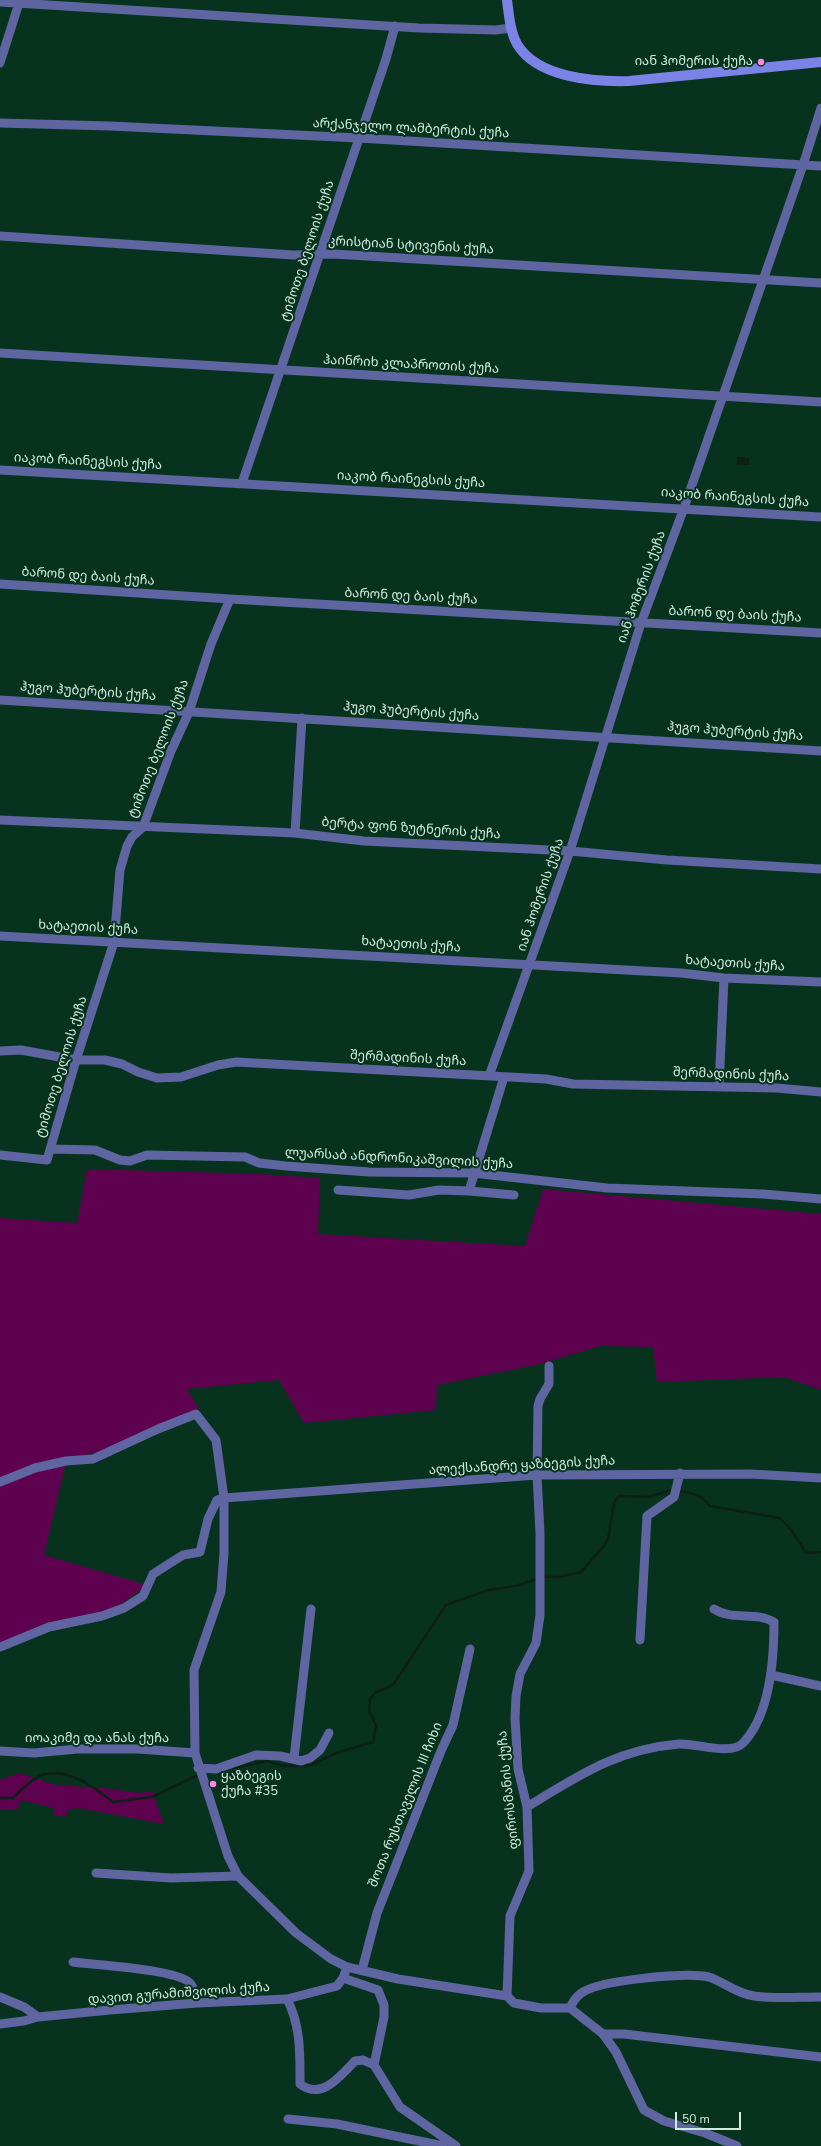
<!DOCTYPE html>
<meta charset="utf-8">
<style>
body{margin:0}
#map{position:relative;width:821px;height:2146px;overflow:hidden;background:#07331e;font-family:"Nunito Sans",sans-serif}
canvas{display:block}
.scale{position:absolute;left:675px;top:2112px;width:66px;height:18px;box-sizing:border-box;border:2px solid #d0ecda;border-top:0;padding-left:5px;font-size:12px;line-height:14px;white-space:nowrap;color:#d0ecda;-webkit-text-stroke:3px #07331e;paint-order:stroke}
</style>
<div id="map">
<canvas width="821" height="2146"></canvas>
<div class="scale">50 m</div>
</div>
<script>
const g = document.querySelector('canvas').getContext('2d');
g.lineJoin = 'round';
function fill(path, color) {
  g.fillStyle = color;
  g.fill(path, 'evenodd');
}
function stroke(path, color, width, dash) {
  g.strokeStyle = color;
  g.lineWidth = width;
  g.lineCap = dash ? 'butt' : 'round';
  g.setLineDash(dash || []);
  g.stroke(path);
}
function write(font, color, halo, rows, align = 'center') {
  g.font = font + ' "Nunito Sans","Noto Sans Georgian",sans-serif';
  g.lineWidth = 4;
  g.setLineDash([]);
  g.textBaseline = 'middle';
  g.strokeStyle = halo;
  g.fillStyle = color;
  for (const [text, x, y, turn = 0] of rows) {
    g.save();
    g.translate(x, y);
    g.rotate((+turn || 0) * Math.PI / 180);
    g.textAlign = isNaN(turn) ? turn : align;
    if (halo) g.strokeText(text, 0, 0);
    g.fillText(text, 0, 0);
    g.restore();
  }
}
fill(new Path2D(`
 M87,1169l173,5 60,4 -2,56 207,12 18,-57 278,25v176l-37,-13 -127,5 -4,-35 -53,-1 -60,18 -103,21 -1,25 -132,13 -25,-43 -93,9 13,19 -98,44 -34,6 -23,97 103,30 -34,25 -113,34v-426l77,5z
 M19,1773l37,12 48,3 36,5 12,-2 12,33 -86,-16 -11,2 -1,7 -13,-2 1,-7 -33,-8 -3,9h-18v-29z`), '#5e024f');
fill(new Path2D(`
 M737,457l12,1v7h-12z`), '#0e1f15');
stroke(new Path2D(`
 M677,1491c15,2 24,3 33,15l70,12 12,13 14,22 15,-1
 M233,1768l34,-7 18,5 26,-1 25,-12 37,-11 3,-17 -7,-15 1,-11 6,-7 17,-7 53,-80 42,-15 27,-4 29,-9h15l22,-5 22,-25 5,-8 6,-36 5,-7 29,1 24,-7
 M0,1798h13c8,-8 18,-19 29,-23 26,-8 52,12 71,27l39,-5 44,-21`), '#0e1f15', 2.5);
stroke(new Path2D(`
 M0,2l419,26 77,2 15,-2
 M0,63l19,-60
 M0,123l110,3 249,12 462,28
 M0,236l293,19 40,-1 488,29
 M0,353l821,49
 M0,470l821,47
 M242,483l144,-424 9,-33
 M0,584l230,15 591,34
 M0,700l821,51
 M0,820l295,13 69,8 206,10 97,9 154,9
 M295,833l7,-115
 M0,936l681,37 43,5 97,4
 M0,1051l21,-1 55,10h29l17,4 16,8 19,6 24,-1 37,-12 18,-3 310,17 27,5 204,4 44,4
 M489,1076l81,-225 71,-228 43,-115 119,-343 18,-57
 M719,1087l5,-109
 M51,1149l44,1 25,10 10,1 17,-6 98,2 14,6 27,3 83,6 104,1 134,15 156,6 58,5
 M0,1155l47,5 29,-100 38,-118 6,-72 7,-24 5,-9 11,-10 28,-76 18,-39 22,-68 19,-45
 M338,1190l71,5 30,-5 30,1 45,4
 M469,1191l35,-114
 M0,1482l35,-14 31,-7 27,-2 65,-30 38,-15 20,26 8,58v55l-3,39 -27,78 1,83 33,103 10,20 58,57 35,26 16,8 51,12 109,17 7,7 27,5h29l33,26 13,18 28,58 20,11 41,12 32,13
 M640,1640l7,-124 27,-19 6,-24
 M0,1647l49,-20 53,-11 22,-8 19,-12 10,-22 30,-19 17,-3 8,-33 9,-19 7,-2 313,-23 214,-1 70,4
 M771,1675l50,11
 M0,1751l34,2 43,-4h61l57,4
 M294,1758l17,-149
 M198,1768l18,1 40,-14 24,1 21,5 9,-3 10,-8 9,-17
 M527,1807c51,-31 90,-58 152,-63 17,-1 52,12 64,-1 27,-28 31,-85 31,-121 -18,-11 -42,-1 -60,-13
 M96,1873l75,5 67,-2
 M73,1962c22,3 104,7 117,21 5,6 5,14 7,20
 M362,1970l15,-57 64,-162 12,-26 17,-76
 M343,1978l35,12 6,15v12l-10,48 26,42 56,39
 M507,1996l3,-80 19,-45 -2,-64 -9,-38 -3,-51 1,-22 4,-22 16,-31 4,-28v-82l-3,-58 1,-69 2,-7 9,-15v-18
 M0,1997l24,10 14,10
 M287,1999c14,27 13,55 13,85 22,17 41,-9 55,-23l8,-1 11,5
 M570,2008c3,-7 6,-12 13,-16 19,-12 104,-20 126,-15 15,5 28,17 45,19 22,3 45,1 67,1
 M0,2024l24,-3 14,-4 72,-7 87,-7 90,-4 50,-13 6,-8 4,-11
 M603,2034h21l197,23
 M288,2119l49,5 106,22`), '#5e65a1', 9);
stroke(new Path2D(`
 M507,0c2,15 3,31 10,44 20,34 78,38 112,37l192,-19`), '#7b84e6', 10);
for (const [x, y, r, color] of [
 [761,62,4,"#fe85e0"],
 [213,1784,4,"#fe85e0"]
]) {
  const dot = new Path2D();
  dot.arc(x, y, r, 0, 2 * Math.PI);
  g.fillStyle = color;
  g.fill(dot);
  stroke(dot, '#07331e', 1.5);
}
write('13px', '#d0ecda', '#07331e', [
 ["იან ჰომერის ქუჩა",753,62],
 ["ყაზბეგის",221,1777,"left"],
 ["ქუჩა #35",221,1792,"left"]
], 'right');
write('13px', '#d0ecda', '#07331e', [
 ["არქანჯელო ლამბერტის ქუჩა",411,129,3],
 ["კრისტიან სტივენის ქუჩა",411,246,3],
 ["ტიმოთე ბელოის ქუჩა",308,251,-72],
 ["ჰაინრიხ კლაპროთის ქუჩა",411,365,3],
 ["იაკობ რაინეგსის ქუჩა",88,462,3],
 ["იაკობ რაინეგსის ქუჩა",411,480,3],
 ["იაკობ რაინეგსის ქუჩა",735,498,4],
 ["ბარონ დე ბაის ქუჩა",88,577,4],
 ["იან ჰომერის ქუჩა",642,587,-70],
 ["ბარონ დე ბაის ქუჩა",411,597,3],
 ["ბარონ დე ბაის ქუჩა",735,615,3],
 ["ჰუგო ჰუბერტის ქუჩა",88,692,4],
 ["ჰუგო ჰუბერტის ქუჩა",411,712,4],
 ["ჰუგო ჰუბერტის ქუჩა",735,732,4],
 ["ტიმოთე ბელოის ქუჩა",159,749,-69],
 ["ბერტა ფონ ზუტნერის ქუჩა",411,829,4],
 ["იან ჰომერის ქუჩა",541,895,-71],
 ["ხატაეთის ქუჩა",88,928,3],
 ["ხატაეთის ქუჩა",411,945,4],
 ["ხატაეთის ქუჩა",735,964,4],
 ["შერმადინის ქუჩა",408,1059,3],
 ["ტიმოთე ბელოის ქუჩა",62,1067,-73],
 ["შერმადინის ქუჩა",731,1075,2],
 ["ლუარსაბ ანდრონიკაშვილის ქუჩა",399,1159,3],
 ["ალექსანდრე ყაზბეგის ქუჩა",522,1466,-3],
 ["იოაკიმე და ანას ქუჩა",97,1739],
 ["ფიროსმანის ქუჩა",509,1790,-96],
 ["შოთა რუსთაველის III ჩიხი",406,1805,-68],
 ["დავით გურამიშვილის ქუჩა",179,1994,-4]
]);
</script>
